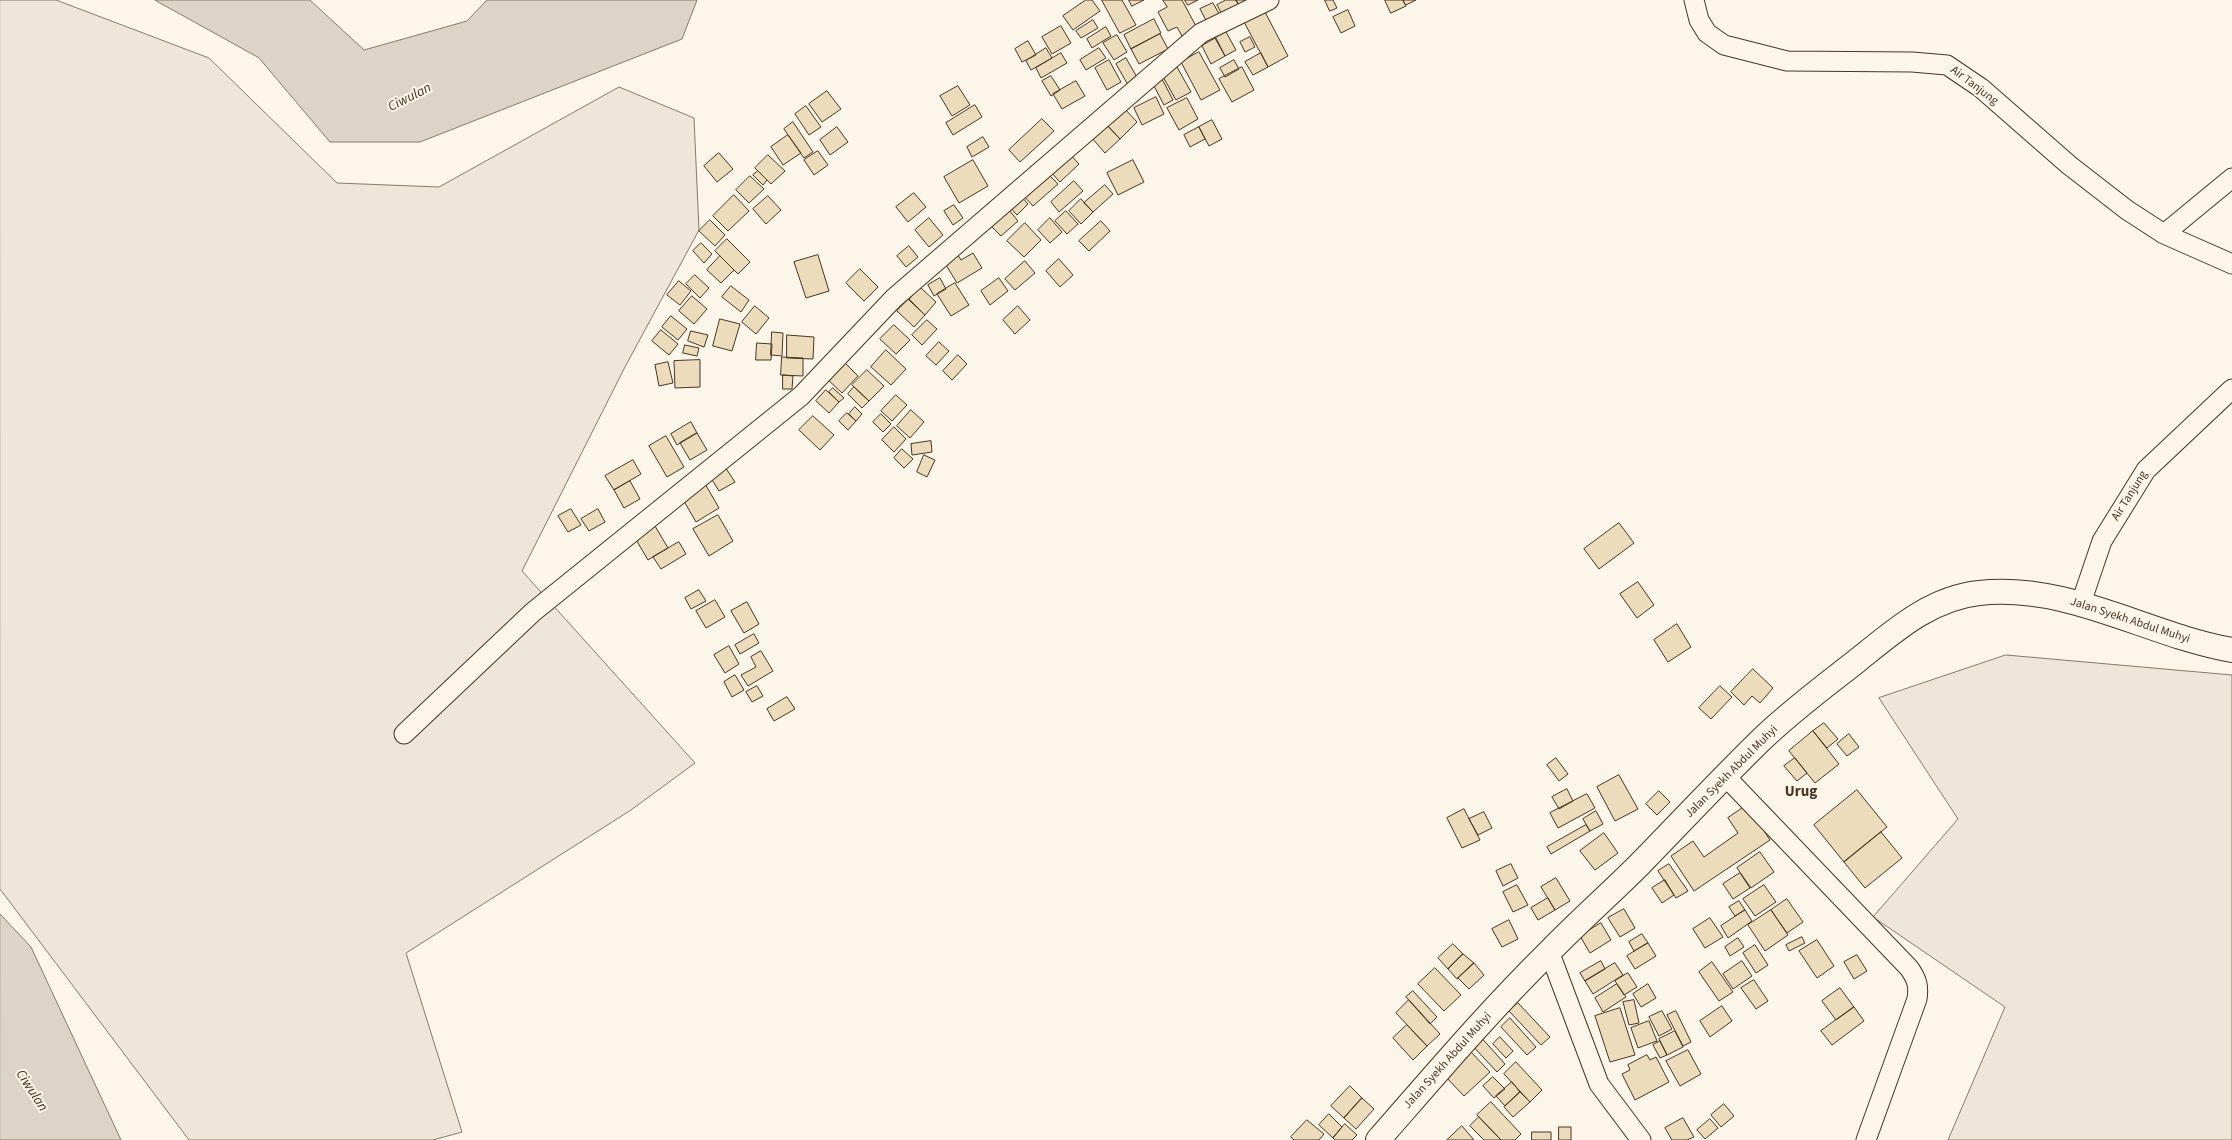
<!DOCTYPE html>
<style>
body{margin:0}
canvas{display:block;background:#fbf6e9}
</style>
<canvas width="2232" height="1140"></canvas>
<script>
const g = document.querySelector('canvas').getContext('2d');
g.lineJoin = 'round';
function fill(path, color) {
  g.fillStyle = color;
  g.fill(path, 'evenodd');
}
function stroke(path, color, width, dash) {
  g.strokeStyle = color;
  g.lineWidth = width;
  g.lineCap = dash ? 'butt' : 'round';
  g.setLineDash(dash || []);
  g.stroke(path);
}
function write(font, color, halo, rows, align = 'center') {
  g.font = font + ' "Source Sans 3",sans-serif';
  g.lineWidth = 4;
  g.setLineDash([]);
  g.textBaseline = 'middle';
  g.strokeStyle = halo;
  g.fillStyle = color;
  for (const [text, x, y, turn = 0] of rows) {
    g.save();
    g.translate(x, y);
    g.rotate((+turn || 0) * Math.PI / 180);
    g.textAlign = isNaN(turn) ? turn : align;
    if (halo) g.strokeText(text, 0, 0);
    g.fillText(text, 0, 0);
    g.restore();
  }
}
const green = new Path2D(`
 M0,0h56l153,58 128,125 102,4 180,-100 75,31 5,112 -73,135 -104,206 173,192 -64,47 -225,143 56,179 -29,8h-244l-189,-251z
 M2006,655l226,20v465h-284l57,-133 -132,-90 85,-98 -79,-121z`);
fill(green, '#ede6d9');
stroke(green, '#887966', 1);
const water = new Path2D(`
 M155,0h155l54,50 103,-29 20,-21h210l-15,39 -262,103h-90l-71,-84z
 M0,914l31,33 90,193h-121z`);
fill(water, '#dcd4c6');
stroke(water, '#887966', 1);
const building = new Path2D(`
 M1086,0h6l8,11 -27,19 -10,-14z
 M1102,0h20l14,25 -16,8z
 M1129,0h15l-12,6z
 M1163,0h19l16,30 -15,8 -6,-11 -9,4 -10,-19 9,-5z
 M1185,0h13l-10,5z
 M1226,0h10l5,8 -17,10 -7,-13z
 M1236,0h14l-11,5z
 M1325,0h8l4,8 -7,3z
 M1385,0h18l3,6 -15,7z
 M1403,0h13l-10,5z
 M1213,3l9,16 -13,7 -9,-17z
 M1348,10l7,16 -14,7 -8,-16z
 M1265,12l23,44 -20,11 -24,-45z
 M1154,19l7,14 -30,16 -7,-14z
 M1093,20l5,8 -17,10 -5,-7z
 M1061,26l10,17 -19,11 -10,-17z
 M1106,27l5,9 -19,12 -5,-9z
 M1226,32l10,18 -11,6 -10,-18z
 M1160,34l8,15 -29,15 -8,-15z
 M1117,35l10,17 -13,8 -11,-17z
 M1250,37l5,10 -10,5 -5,-10z
 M1216,38l9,18 -14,8 -9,-18z
 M1028,41l8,14 -14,7 -7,-13z
 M1046,48l6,10 -21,12 -5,-9z
 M1099,48l7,10 -20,12 -6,-10z
 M1199,52l21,38 -19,10 -20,-38z
 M1061,53l6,10 -26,15 -5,-10z
 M1261,53l7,14 -15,8 -8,-13z
 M1126,58l12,21 -10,6 -12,-21z
 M1109,60l12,22 -14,8 -12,-22z
 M1234,60l5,9 -14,8 -5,-9z
 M1177,67l14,25 -15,8 -14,-25z
 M1242,67l12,23 -22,12 -13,-23z
 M1051,76l9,14 -9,6 -9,-15z
 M1161,77l12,23 -9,5 -12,-23z
 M1076,81l9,15 -23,13 -9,-15z
 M958,86l12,19 -18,11 -12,-20z
 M827,91l14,18 -19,13 -13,-18z
 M1156,97l8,17 -22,11 -8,-17z
 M1187,98l11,21 -19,11 -12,-22z
 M975,105l7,12 -29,18 -7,-12z
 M806,106l15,21 -12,8 -14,-21z
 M1123,107l14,15 -17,17 -15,-16z
 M1042,119l12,12 -34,31 -11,-12z
 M1212,120l10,19 -13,7 -10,-19z
 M793,122l20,30 -9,6 -20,-29z
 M1105,123l15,16 -15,14 -14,-16z
 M837,127l11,15 -18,13 -10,-15z
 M1199,127l6,12 -15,8 -6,-12z
 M788,135l13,18 -18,12 -12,-18z
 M983,137l6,10 -17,10 -5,-10z
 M818,151l10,14 -14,10 -10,-15z
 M1068,152l11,12 -19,18 -11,-12z
 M719,153l14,16 -16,13 -13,-16z
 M768,155l17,16 -14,13 -16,-16z
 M973,160l15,26 -29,17 -15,-26z
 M1133,160l11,22 -26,13 -11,-22z
 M758,171l9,9 -4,5 -10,-10z
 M1045,171l13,13 -25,22 -12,-13z
 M750,176l14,13 -15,14 -13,-13z
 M1074,181l9,10 -24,21 -8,-10z
 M1105,185l8,9 -20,18 -9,-9z
 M914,193l12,14 -18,15 -12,-15z
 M1019,194l9,10 -11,11 -10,-11z
 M734,195l15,16 -21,20 -15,-15z
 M768,196l13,14 -15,14 -13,-15z
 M1081,199l12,13 -12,12 -12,-13z
 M954,205l9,13 -10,7 -9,-14z
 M1009,210l9,11 -17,15 -10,-10z
 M1066,211l12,13 -11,10 -12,-13z
 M929,218l14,17 -14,12 -14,-17z
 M1050,218l12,14 -12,11 -12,-13z
 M710,220l15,15 -10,11 -16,-15z
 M1101,221l9,10 -21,20 -10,-10z
 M1025,223l16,17 -17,17 -17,-16z
 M727,239l23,23 -12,12 -23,-23z
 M701,243l11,11 -8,9 -11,-12z
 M909,246l9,11 -12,10 -9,-11z
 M956,252l5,8 12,-7 9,15 -25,15 -14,-23z
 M818,255l11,36 -23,7 -12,-36z
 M720,256l14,14 -13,13 -14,-13z
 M1059,259l14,16 -13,12 -14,-16z
 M1025,261l10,12 -20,17 -10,-11z
 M860,269l18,18 -14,14 -18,-18z
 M695,275l14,13 -9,10 -14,-14z
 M940,278l6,11 -12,7 -6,-11z
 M999,278l9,13 -18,14 -9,-14z
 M679,281l12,10 -11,14 -13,-10z
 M955,283l14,22 -18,11 -14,-22z
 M731,286l18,14 -8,12 -19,-15z
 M920,287l16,15 -11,13 -16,-15z
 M692,296l15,13 -13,15 -15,-13z
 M909,299l16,16 -11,12 -17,-16z
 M755,306l14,12 -13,16 -14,-12z
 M1018,306l12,14 -15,14 -12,-14z
 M671,316l16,13 -9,11 -16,-13z
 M720,319l20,5 -8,27 -19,-5z
 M927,320l10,9 -15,16 -10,-10z
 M894,325l16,15 -14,14 -16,-15z
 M661,330l17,14 -9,11 -17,-14z
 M691,331l17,4 -4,12 -16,-6z
 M772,332l11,1 -1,23 -11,-1z
 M787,335l27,2 -1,22 -26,-1z
 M939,342l10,9 -13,14 -10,-9z
 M757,343l15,1 -1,16h-15z
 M685,345l14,3 -2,8 -14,-3z
 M886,350l20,19 -15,16 -20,-18z
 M958,355l9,9 -15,16 -9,-9z
 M782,357l21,1v18l-22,-1z
 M700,360v27l-25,1 -1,-27z
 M842,360l16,16 -16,17 -17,-16z
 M668,362l5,21 -14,3 -4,-21z
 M867,370l17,16 -15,15 -17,-16z
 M783,375l10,1 -1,13h-9z
 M854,387l15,14 -7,7 -14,-14z
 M833,388l11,10 -5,4 -10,-10z
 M826,390l13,12 -10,11 -13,-12z
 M896,395l11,10 -15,16 -11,-10z
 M855,407l7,7 -6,7 -7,-7z
 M911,410l13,12 -14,16 -13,-12z
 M847,413l9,8 -8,9 -9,-9z
 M881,414l10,10 -8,8 -10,-10z
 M813,416l21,19 -14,15 -21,-20z
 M691,422l6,11 -20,12 -6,-11z
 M894,427l12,12 -12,13 -12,-12z
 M697,433l10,17 -17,10 -10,-17z
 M666,436l18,31 -17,10 -18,-31z
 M931,441l1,11 -20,3 -1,-11z
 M902,449l11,10 -9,9 -10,-10z
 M924,455l11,5 -8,17 -10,-5z
 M633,460l8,14 -27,16 -9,-14z
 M723,464l12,18 -16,9 -11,-18z
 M630,481l10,18 -16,9 -10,-18z
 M704,482l15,26 -23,14 -15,-26z
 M571,509l10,16 -13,7 -10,-16z
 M598,509l7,13 -16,9 -8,-12z
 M718,515l15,26 -24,15 -16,-27z
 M1619,523l15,20 -35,26 -15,-20z
 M655,526l13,22 -20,12 -13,-22z
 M679,542l7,12 -25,15 -8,-12z
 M1638,582l16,23 -17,13 -17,-24z
 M699,590l7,11 -15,8 -6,-11z
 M715,600l10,17 -19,11 -10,-17z
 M747,602l12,22 -15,9 -13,-22z
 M1677,624l14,23 -23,15 -14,-22z
 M754,634l5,9 -19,11 -5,-9z
 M729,646l10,18 -14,9 -11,-18z
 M761,651l12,20 -25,15 -7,-11 15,-8 -5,-10z
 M1753,669l20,19 -13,15 -8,-7 -8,9 -13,-13z
 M735,675l9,15 -12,7 -8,-15z
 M757,686l6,10 -11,6 -6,-10z
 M1720,686l12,11 -21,22 -12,-11z
 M787,697l8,12 -21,12 -7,-12z
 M1824,723l14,16 -11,9 -14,-17z
 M1813,731l26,33 -24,19 -26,-32z
 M1849,734l10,13 -12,9 -10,-12z
 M1556,758l12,16 -9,7 -12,-16z
 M1795,758l12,15 -10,8 -13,-15z
 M1619,775l19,34 -23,12 -18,-34z
 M1567,789l6,12 -14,8 -7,-12z
 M1857,790l30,37 -43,35 -30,-37z
 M1659,791l11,11 -13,13 -11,-11z
 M1587,794l8,14 -37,20 -8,-15z
 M1747,805l23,35 -76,51 -23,-35 22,-15 11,16 34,-24 -10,-15z
 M1464,809l16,31 -18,8 -15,-30z
 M1596,811l7,13 -13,7 -7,-12z
 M1484,812l8,16 -14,7 -9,-16z
 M1586,825l4,6 -39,23 -4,-7z
 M1881,832l21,26 -37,30 -21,-26z
 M1604,833l14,20 -23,17 -15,-19z
 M1760,852l14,20 -23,16 -14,-20z
 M1511,864l7,14 -15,8 -7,-15z
 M1669,864l19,27 -12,7 -18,-27z
 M1740,873l10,15 -17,11 -10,-15z
 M1556,878l14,23 -15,9 -14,-23z
 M1665,880l9,15 -12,8 -10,-15z
 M1517,885l11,20 -15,7 -10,-20z
 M1764,885l12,17 -21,14 -12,-17z
 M1548,898l7,12 -17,10 -7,-12z
 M1787,899l16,23 -16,11 -16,-23z
 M1739,901l6,9 -10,6 -6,-9z
 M1624,909l11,19 -15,9 -12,-19z
 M1745,910l7,11 -24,17 -7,-12z
 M1771,910l17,25 -23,16 -17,-26z
 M1710,918l13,19 -18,11 -12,-19z
 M1509,920l9,19 -16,8 -10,-18z
 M1601,923l10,17 -21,13 -10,-17z
 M1642,934l6,9 -14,8 -5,-9z
 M1802,937l3,6 -16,8 -3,-6z
 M1738,938l6,9 -14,9 -5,-9z
 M1817,940l17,26 -17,12 -18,-27z
 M1648,943l8,13 -21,13 -8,-13z
 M1453,944l10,10 -15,15 -10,-11z
 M1755,945l13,20 -12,8 -13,-20z
 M1463,954l11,9 -17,16 -9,-10z
 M1857,955l10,16 -13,8 -10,-17z
 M1601,961l4,8 -20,12 -5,-8z
 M1742,961l10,15 -19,13 -10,-15z
 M1712,962l21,30 -14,9 -20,-29z
 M1474,963l10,12 -15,14 -11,-11z
 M1615,963l8,12 -30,19 -8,-13z
 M1435,968l26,27 -17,16 -26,-27z
 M1628,973l9,14 -13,8 -9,-14z
 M1754,980l14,21 -12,8 -15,-21z
 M1617,984l9,13 -23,15 -8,-14z
 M1648,984l8,14 -15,9 -8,-13z
 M1840,988l14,19 -18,13 -14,-19z
 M1413,991l24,26 -7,7 -24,-27z
 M1409,1000l31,34 -13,12 -31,-33z
 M1634,1000l5,23 -10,2 -6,-23z
 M1518,1003l32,34 -9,8 -32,-34z
 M1722,1006l10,15 -22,16 -10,-16z
 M1854,1007l10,14 -32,24 -11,-14z
 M1620,1008l15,47 -25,7 -15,-46z
 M1662,1011l10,18 -13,7 -10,-19z
 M1676,1011l15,31 -8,4 -16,-31z
 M1510,1018l26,29 -9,8 -26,-28z
 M1649,1021l8,20 -19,7 -7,-20z
 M1407,1025l20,21 -14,14 -20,-22z
 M1675,1031l8,16 -16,8 -8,-16z
 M1479,1035l26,29 -8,8 -27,-29z
 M1500,1037l13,14 -7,7 -13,-14z
 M1660,1041l7,14 -7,3 -7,-13z
 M1688,1050l13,24 -21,12 -14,-25z
 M1471,1052l19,20 -26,24 -19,-20z
 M1647,1055l3,5 6,-3 13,25 -34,18 -13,-26 8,-4 -2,-5z
 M1516,1062l26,28 -12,12 -26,-28z
 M1493,1077l12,12 -11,9 -11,-12z
 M1512,1082l8,10 -15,14 -9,-10z
 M1350,1086l12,12 -18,20 -13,-12z
 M1520,1092l10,10 -17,15 -9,-10z
 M1362,1098l12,11 -18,20 -12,-11z
 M1491,1102l30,32 -6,6h-14l-24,-25z
 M1724,1104l10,12 -13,11 -10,-12z
 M1329,1114l13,13 -9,11 -14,-13z
 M1479,1117l22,23h-17l-14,-14z
 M1683,1118l11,19 -7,3h-15l-7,-12z
 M1710,1119l8,9 -13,11 -8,-9z
 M1307,1120l17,14 -5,6h-25l-3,-3z
 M1345,1124l12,11 -5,5h-17l-2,-2z
 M1462,1126l12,14h-27z
 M1559,1127h12v13h-12z
 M1532,1132h19v8h-19z`);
fill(building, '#ecdcbc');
stroke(building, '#4a3520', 1);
const minor = new Path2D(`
 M1694,0l5,20 8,13 17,12 63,16 125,1 35,3 34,23 88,77 58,45 37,24 68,30
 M2164,234l68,-56
 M2081,603l21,-62 44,-71 86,-81
 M404,734l129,-122 268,-216 93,-98 307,-265 68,-33
 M1726,777l183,191c8,11 10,18 8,31l-51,141
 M1549,951l50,133 42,56`);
const major = new Path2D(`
 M1378,1140c56,-64 111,-129 172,-189 29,-30 60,-57 90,-87 40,-41 80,-84 121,-124 30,-29 64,-54 97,-80 36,-29 73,-62 121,-67 89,-10 168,42 253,57`);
stroke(minor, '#4a3520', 21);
stroke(major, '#4a3520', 26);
stroke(minor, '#fbf6e9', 19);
stroke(major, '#fbf6e9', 24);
write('12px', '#4a3520', '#fbf6e9', [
 ["Air Tanjung",1974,86,37],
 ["Air Tanjung",2130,496,-58],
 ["Jalan Syekh Abdul Muhyi",2130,621,18],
 ["Jalan Syekh Abdul Muhyi",1732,772,-45],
 ["Jalan Syekh Abdul Muhyi",1448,1061,-48]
]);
write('italic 14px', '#4a3520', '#fbf6e9', [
 ["Ciwulan",410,98,-27],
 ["Ciwulan",31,1091,57]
]);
write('bold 15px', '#4a3520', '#fbf6e9', [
 ["Urug",1801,793]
]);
</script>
